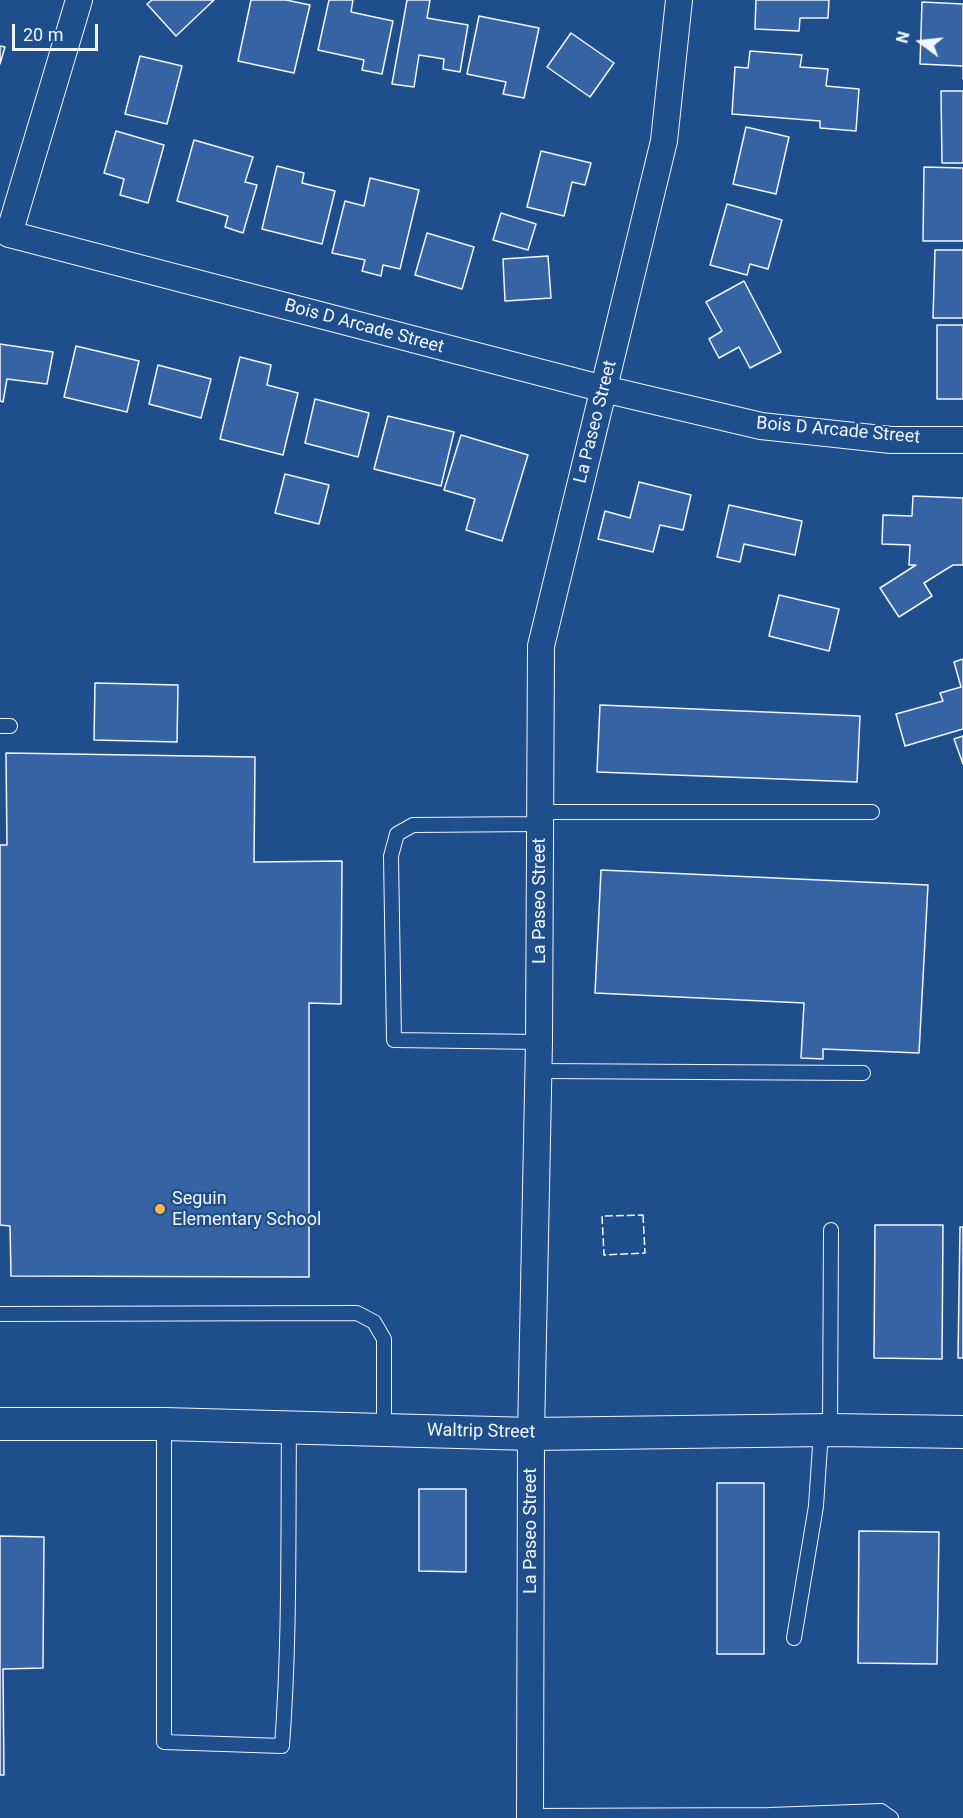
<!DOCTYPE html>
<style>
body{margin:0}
#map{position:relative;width:963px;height:1818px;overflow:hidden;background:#1f4e8c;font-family:Roboto,sans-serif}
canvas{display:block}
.north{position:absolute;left:891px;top:12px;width:60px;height:60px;-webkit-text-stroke:4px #1f4e8c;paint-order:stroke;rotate:285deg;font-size:16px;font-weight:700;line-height:24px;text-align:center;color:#f2f6ff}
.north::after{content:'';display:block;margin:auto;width:21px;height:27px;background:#f2f6ff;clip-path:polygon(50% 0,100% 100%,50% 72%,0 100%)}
.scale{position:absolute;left:12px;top:24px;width:86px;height:27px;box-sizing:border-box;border:3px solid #f2f6ff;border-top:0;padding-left:8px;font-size:18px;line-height:21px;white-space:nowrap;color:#f2f6ff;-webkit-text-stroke:4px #1f4e8c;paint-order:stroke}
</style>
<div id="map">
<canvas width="963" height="1818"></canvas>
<div class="north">N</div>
<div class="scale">20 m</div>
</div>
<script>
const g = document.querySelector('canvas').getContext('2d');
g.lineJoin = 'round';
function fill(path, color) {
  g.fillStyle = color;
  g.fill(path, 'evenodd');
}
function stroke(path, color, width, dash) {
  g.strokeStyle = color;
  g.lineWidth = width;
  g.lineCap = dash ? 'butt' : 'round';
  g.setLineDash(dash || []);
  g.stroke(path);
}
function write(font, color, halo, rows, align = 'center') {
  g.font = font + ' Roboto,sans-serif';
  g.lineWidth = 4.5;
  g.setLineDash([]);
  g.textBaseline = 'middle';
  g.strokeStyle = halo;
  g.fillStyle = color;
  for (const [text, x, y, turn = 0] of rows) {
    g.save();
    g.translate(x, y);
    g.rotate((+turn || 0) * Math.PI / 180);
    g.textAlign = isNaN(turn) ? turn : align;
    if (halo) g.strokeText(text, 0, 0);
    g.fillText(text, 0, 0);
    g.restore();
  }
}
const building = new Path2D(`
 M152,0h62l-38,36 -29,-32z
 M251,0h35l24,5 -16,68 -56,-12z
 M329,0h24l-2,12 42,9 -11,53 -20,-4 2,-10 -46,-10z
 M407,0h23l-3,18 41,7 -8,47 -17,-3 1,-10 -25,-4 -5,32 -22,-3z
 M756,0h73l-1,18h-28l-1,13 -44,-2z
 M922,2l41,2v75v-13l-43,-2z
 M479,16l60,12 -15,70 -21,-4 3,-12 -39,-8z
 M571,33l43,30 -24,34 -43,-30z
 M0,46l5,1 -5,17z
 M750,51l52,4 -2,12 28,2 -2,17 33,3 -3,42 -36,-3v-7l-88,-7 3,-47 13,1z
 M140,56l42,10 -15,58 -42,-10z
 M941,91h22v72h-21z
 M746,127l43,10 -13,57 -43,-10z
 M116,131l48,14 -16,58 -28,-8 4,-16 -20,-6z
 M194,140l59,17 -8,25 12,3 -14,48 -18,-6 3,-11 -51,-15z
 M541,151l50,12 -6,22 -13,-3 -8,34 -37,-9z
 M277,166l27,7 -2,10 33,8 -13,53 -60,-15z
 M924,167l39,1v73h-40z
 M370,178l49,12 -19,79 -17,-4 -2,11 -19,-5 3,-11 -33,-7 13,-52 19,5z
 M727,204l55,16 -14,49 -18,-5 -3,11 -37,-10z
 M501,213l35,11 -8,26 -35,-10z
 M427,233l47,14 -12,42 -47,-14z
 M935,250h28v68h-30z
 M548,256l3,42 -46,3 -2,-42z
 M744,281l37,71 -31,16 -11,-21 -20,11 -10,-19 13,-8 -16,-29z
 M937,325h26v74h-26z
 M0,344l53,8 -6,32 -40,-5 -4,23 -3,-1z
 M76,346l63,15 -12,51 -63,-15z
 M240,357l31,8 -4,20 31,8 -15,62 -63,-16z
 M158,365l53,14 -10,39 -52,-14z
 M315,399l54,14 -11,44 -53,-14z
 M388,416l66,16 -13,54 -67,-17z
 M461,435l67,20 -26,86 -36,-11 9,-31 -31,-9z
 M285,474l44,11 -10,39 -44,-11z
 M639,482l52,13 -8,35 -23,-5 -7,27 -55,-13 7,-28 25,7z
 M913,496l50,2v67h-10l-29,18 8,13 -33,21 -19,-29 36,-23h-7l1,-20 -28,-1 1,-29 29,1z
 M729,505l73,16 -7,34 -51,-11 -4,18 -23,-5z
 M779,595l60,14 -10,42 -60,-15z
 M963,659v70l-58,17 -9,-32 47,-13 -3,-8 21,-6 -7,-25z
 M95,683l83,2 -1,57 -83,-2z
 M600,705l260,11 -3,66 -260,-10z
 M963,736v28l-9,-25z
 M6,753l249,4 -1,105 88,-1 -1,143 -32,-1v274l-298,-1 -1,-50 -10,-1v-380h7z
 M601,870l327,15 -9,168 -96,-4v10l-22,-1 3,-55 -209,-10z
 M875,1225h68l-1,134 -68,-1z
 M960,1227h3v131h-5z
 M717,1483h47v171h-47z
 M419,1489h47v83l-47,-1z
 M859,1531l80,1 -2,132 -79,-1z
 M0,1536l44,1 -1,131 -40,1 1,106h-4z`);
fill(building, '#3563a3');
stroke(building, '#f2f6ff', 1.5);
const service = new Path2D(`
 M0,726h10
 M540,812h332
 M539,1042l-145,-2 -3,-184 6,-22 16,-9 127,-1
 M539,1071l324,2
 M0,1314l357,-1 17,9 10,17v90
 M164,1424v318l118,4c8,-106 6,-213 7,-319
 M830,1430l1,-200
 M794,1638l22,-132 5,-75
 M530,1816l239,-1 112,-4 10,7`);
const minor = new Path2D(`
 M79,0l-70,234 595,155 157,37 130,14h72
 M530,1818l1,-384 8,-392 2,-396 123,-505 15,-141`);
const tertiary = new Path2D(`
 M0,1424h164l367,10 299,-4 133,2`);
stroke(service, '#f2f6ff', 16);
stroke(minor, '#f2f6ff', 28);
stroke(tertiary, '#f2f6ff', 34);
stroke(service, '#1f4e8c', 14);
stroke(minor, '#1f4e8c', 26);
stroke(tertiary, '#1f4e8c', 32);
stroke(new Path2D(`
 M643,1215l2,38 -41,2 -2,-39z`), '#f2f6ff', 1.5, [8, 3]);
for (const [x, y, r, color] of [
 [160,1209,6,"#ffb74d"]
]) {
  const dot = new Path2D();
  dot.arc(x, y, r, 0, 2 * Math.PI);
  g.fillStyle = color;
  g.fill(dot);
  stroke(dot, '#1f4e8c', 2);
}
write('18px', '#f2f6ff', '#1f4e8c', [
 ["Bois D Arcade Street",364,327,15],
 ["La Paseo Street",596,422,-76],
 ["Bois D Arcade Street",838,431,5],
 ["La Paseo Street",540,901,-90],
 ["Waltrip Street",481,1432,1],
 ["La Paseo Street",531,1531,-90]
]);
write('18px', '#f2f6ff', '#1f4e8c', [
 ["Seguin",172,1199],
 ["Elementary School",172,1220]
], 'left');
</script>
